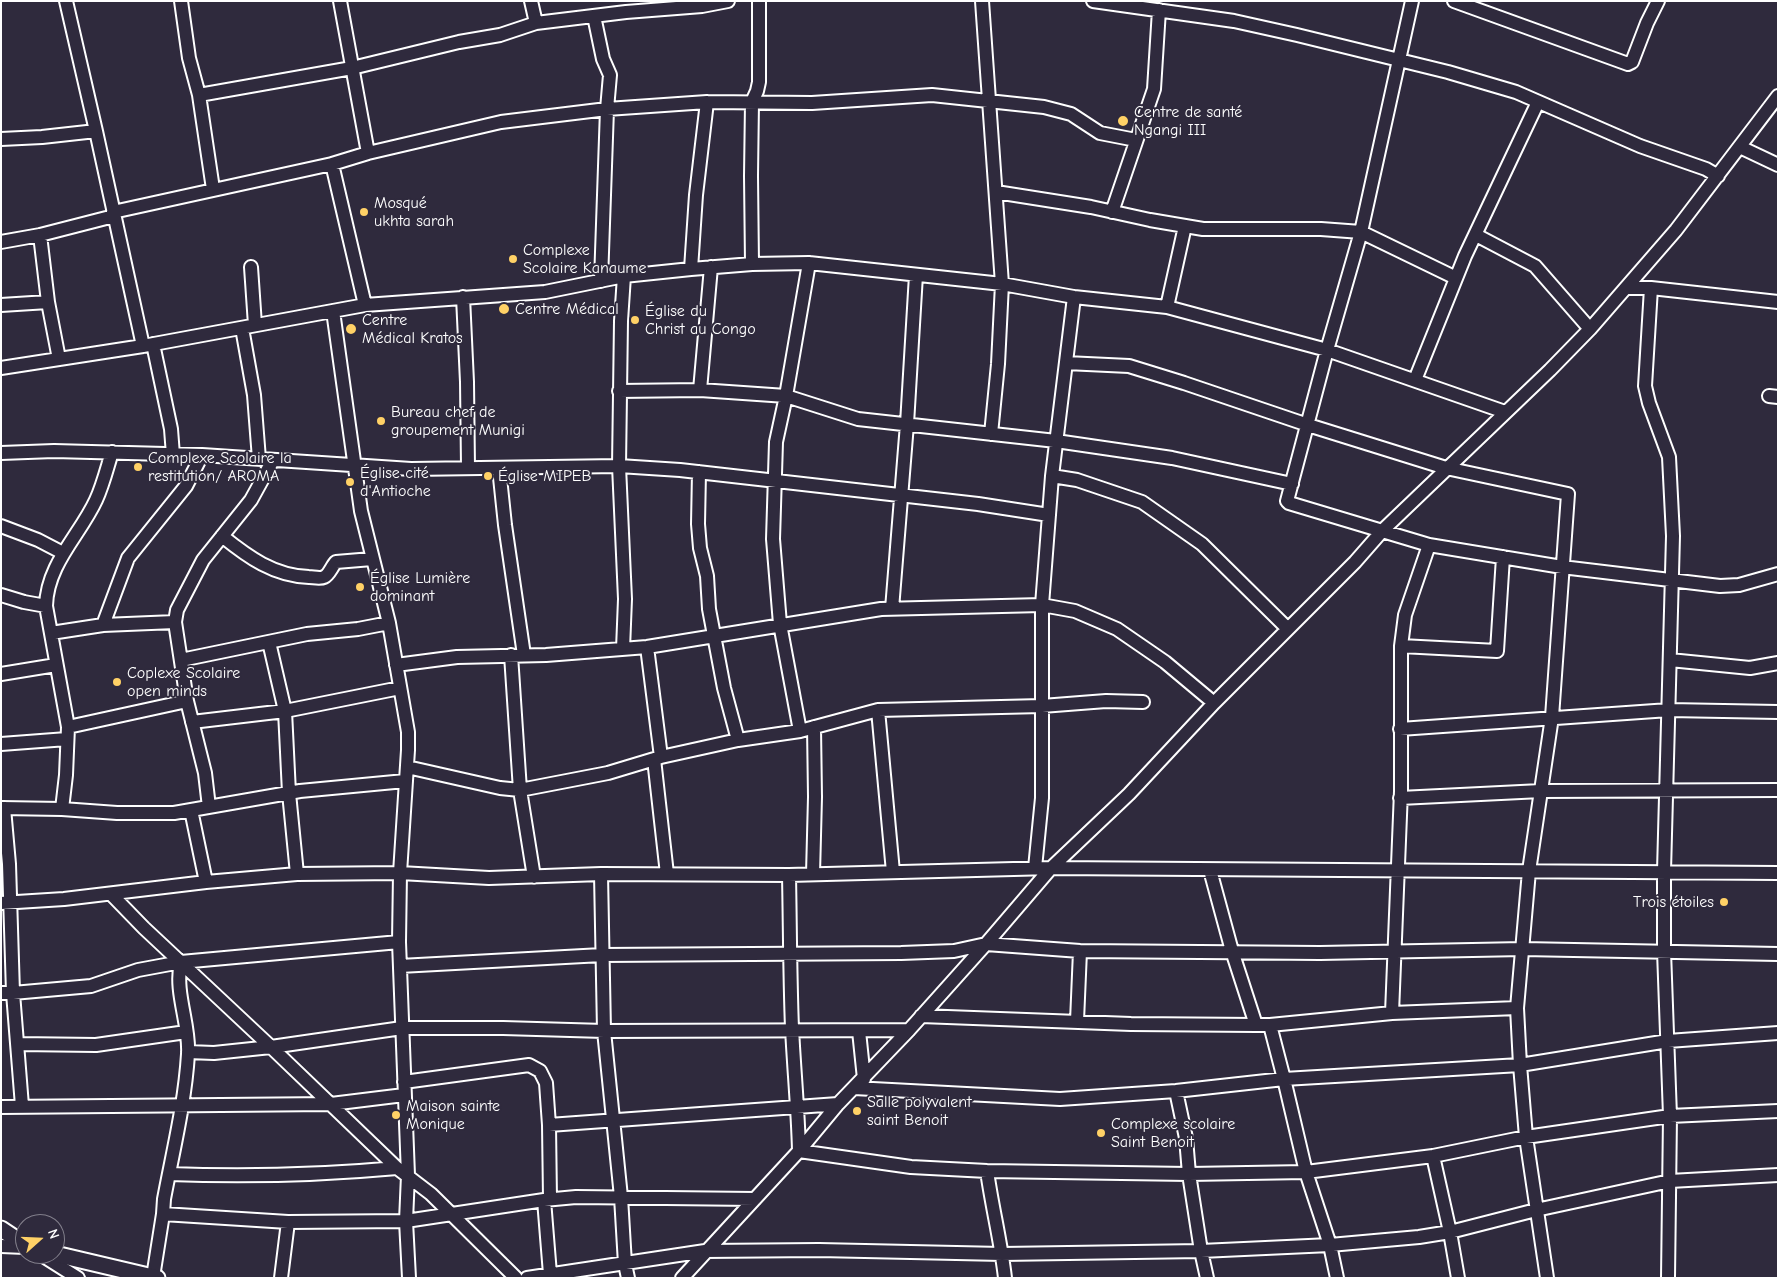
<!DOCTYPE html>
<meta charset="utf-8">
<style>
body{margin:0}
#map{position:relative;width:1779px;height:1279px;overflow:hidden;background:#2f2a3d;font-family:"Comic Neue",sans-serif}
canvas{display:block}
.frame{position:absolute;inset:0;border:2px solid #fff;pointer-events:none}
.north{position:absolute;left:15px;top:1214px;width:50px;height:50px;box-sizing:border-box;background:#2f2a3d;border:1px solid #827f8b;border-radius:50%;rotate:70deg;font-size:14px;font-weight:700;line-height:20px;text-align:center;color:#fff}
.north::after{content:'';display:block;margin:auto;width:18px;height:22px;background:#ffd166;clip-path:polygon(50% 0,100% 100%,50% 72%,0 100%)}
</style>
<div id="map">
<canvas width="1779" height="1279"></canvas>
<div class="frame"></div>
<div class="north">N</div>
</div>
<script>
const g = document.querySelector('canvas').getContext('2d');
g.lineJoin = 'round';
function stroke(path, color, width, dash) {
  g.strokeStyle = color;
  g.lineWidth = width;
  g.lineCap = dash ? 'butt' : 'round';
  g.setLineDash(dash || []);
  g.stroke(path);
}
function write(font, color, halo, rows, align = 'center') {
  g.font = font + ' "Comic Neue",sans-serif';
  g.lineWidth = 4;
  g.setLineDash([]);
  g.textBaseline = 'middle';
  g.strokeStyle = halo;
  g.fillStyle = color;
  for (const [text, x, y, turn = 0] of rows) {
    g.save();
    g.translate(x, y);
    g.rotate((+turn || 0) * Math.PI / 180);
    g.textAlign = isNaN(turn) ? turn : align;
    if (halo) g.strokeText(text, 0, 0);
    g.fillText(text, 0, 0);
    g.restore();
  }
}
const minor = new Path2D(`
 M66,1l30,130 47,215
 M181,1l8,57 10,37 14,94
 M982,1l20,283 -4,80 -7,70
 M1093,1l141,20 63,14 151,37 68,20 124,54 66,23 12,7
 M1412,1l-51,231 -34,118 -40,151 2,2 140,42 133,22 158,19 19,-1 39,-11
 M1454,1l174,63 4,-2 15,-39 11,-22
 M594,16l9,43 7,16 -3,34 -6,172
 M536,23l90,-11 76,-6 26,-5
 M199,95l153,-27 107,-26 41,-7 36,-12 -5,-22
 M1,139l41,-2 54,-6
 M1740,147l38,18
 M368,153l133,-31 106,-13 100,-7 105,1 120,-8 112,12 27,7 29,19 36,7
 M996,192l95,15 59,13 53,9h118l40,3 95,46
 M113,212l219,-48
 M1112,212l42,-123 5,-79
 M40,235l8,67 11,57
 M1476,235l59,31 55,63
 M1,242l39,-7 74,-19
 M752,264l-1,-88 1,-74 5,-11 2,-9v-81
 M251,267l4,58
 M691,269l5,-74 11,-93
 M1628,288h23l127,14
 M1651,288l-6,98 4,17 20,54 4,79 -9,335v80l6,165 -2,162
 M463,297l4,85 1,85
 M1,305l47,-3
 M365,305l180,-13 79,-16 67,-7 61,-5 57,-1 193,21 72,13 93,10 160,43 178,62
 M1167,307l18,-81
 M333,311l28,200 28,112 19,109v18l-8,123 -1,69 9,233 -2,46 3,57
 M242,328l12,67 5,64
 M153,344l18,85 2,26
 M1066,363l63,3 55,17 124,42 138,43 122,26 -16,223 -23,154 -12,137 3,57 6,72 21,141
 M1,368l142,-22 222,-41 -33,-141 36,-11 -28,-152
 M1415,380l50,-124 73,-154
 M700,390l11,-123
 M619,391l81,-1 86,6 72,23 198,22 116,17 120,26
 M1769,396l9,1
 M1,453l53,-2 148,4 209,14 208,-3 61,4 298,34 71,11
 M499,468l6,57 19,130
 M699,472l-1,52 2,24 7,28 2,33 15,79 14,52
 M1052,476l25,4 65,22 60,42 85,84
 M1,526l37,14 25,13
 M222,536c26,21 52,40 87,41 4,0 11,2 15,0 5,-2 8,-11 12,-15l36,-3
 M1,595l23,7 22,4
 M892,609l15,-185 9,-149
 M103,625l25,-67 58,-72 16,-31
 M51,633l52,-8 72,-3
 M269,642l16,69 4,82 8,81
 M1401,646l96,5 6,-94
 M647,647l14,110
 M623,649l2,-50 -6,-133 2,-145 3,-45
 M511,655l9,135 14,87
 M181,660l126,-26 51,-5 31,-6
 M1670,660l80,8 28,-5
 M396,665l61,-8 89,-2 101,-8 234,-38 161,-4 33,6 42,18 48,33 49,41
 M1,674l55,-9
 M878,710l15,162
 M192,722l93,-11 115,-23
 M68,727l119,-26
 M1400,729l269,-19 109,2
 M800,731l-20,-107 -7,-85 3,-97 10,-46 23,-133
 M1,744l66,-5
 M654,759l13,115
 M407,767l93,21 20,2 88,-17 53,-16 77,-17 62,-9 78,-21 164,-4 64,-5 37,1
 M1400,798l141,-7 237,-1
 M209,807l-4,-34 -18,-72 -12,-79 2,-12 26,-50 48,-60 22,-40
 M1,808l61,1 55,4h57l126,-22 105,-10
 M4,808l5,56 4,129 9,113
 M62,809l4,-34 2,-48 -22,-121c1,-42 34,-71 50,-106 7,-15 11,-32 16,-48
 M191,810l15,72
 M1035,868l7,-70v-193l10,-129 22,-179
 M1210,870l22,81 24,74h14l14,54 22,93 24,73 7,33
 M601,874l3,157 17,166 4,67 3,14
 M813,874l2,-77 -1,-70
 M789,875c1,51 1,102 3,153 2,41 6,82 7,123l112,16 76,4 202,3 117,-2 127,-16 93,-19 144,-21 108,-5
 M111,894l33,34 127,119 126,121 34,26 85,84
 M1,903l63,-4 142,-17 91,-8 103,-1 89,5 112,-4 188,1 262,-7 727,5
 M400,966l202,-11 299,-2 53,-2 32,-7 94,7 240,2 203,-4 255,5
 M1,993h12l78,-7 47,-16 43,-8 218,-20
 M1392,1013l9,-222v-145l4,-31 24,-70
 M921,1016l210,8 125,1
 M1077,1021l3,-70
 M1270,1025l122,-12 125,-5
 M859,1031l5,48
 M18,1044l78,1 90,-13
 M188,1052l26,1 57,-6 131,-19h101l101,3 305,-1
 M404,1082l125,-17 11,6 6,12 3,42 1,74
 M854,1088l206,11 116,-8 108,-12 236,-14 148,-24 110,-8
 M1176,1091l10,47 3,36 12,77 6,27
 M1,1107l330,-3 73,-9
 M549,1125l289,-21
 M1433,1156l17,76 8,46
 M987,1171c5,36 14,71 18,107
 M169,1174c76,3 152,1 228,-6
 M544,1200l6,74
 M163,1214l125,8 118,-1 138,-21 32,-3 179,2
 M1,1246l24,1
 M40,1254l38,24
 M153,1277l10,-63 1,-15c9,-48 21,-96 24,-145 2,-30 -14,-62 -7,-92
 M281,1278l7,-56
 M527,1278l178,-27 114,-1 183,4 199,-3 129,-6 89,-8 31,-5 86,-22 134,-29 108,-6
 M682,1278l117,-127 39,-47 71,-74 77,-86 65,-76 78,-74 85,-91 141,-141 28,-32 167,-160 40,-41 86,-99 102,-134`);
const major = new Path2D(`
 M1,1229l24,16
 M55,1254l102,24`);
stroke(minor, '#fff', 16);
stroke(major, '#fff', 19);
stroke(minor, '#2f2a3d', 12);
stroke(major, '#2f2a3d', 15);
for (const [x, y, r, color] of [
 [1123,121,6,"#ffd166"],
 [364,212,5,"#ffd166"],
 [513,259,5,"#ffd166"],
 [504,309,6,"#ffd166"],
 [635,320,5,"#ffd166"],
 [351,329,6,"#ffd166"],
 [381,421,5,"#ffd166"],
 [138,467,5,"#ffd166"],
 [488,476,5,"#ffd166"],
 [350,482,5,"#ffd166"],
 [360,587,5,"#ffd166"],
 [117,682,5,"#ffd166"],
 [1724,902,5,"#ffd166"],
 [857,1111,5,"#ffd166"],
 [396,1115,5,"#ffd166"],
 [1101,1133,5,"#ffd166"]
]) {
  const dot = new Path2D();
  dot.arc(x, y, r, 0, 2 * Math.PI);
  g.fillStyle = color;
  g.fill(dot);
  stroke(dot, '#2f2a3d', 2);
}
write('16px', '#fff', '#2f2a3d', [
 ["Centre de santé",1134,112],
 ["Ngangi III",1134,130],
 ["Mosqué",374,203],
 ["ukhta sarah",374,221],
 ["Complexe",523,250],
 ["Scolaire Kanaume",523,268],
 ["Centre Médical",515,309],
 ["Église du",645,311],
 ["Christ au Congo",645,329],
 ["Centre",362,320],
 ["Médical Kratos",362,338],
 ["Bureau chef de",391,412],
 ["groupement Munigi",391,430],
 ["Complexe Scolaire la",148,458],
 ["restitution/ AROMA",148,476],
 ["Église cité",360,473],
 ["d'Antioche",360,491],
 ["Église MIPEB",498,476],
 ["Église Lumière",370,578],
 ["dominant",370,596],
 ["Coplexe Scolaire",127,673],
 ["open minds",127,691],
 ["Trois étoiles",1714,902,"right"],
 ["Salle polyvalent",867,1102],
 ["saint Benoit",867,1120],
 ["Maison sainte",406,1106],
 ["Monique",406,1124],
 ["Complexe scolaire",1111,1124],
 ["Saint Benoit",1111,1142]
], 'left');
</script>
